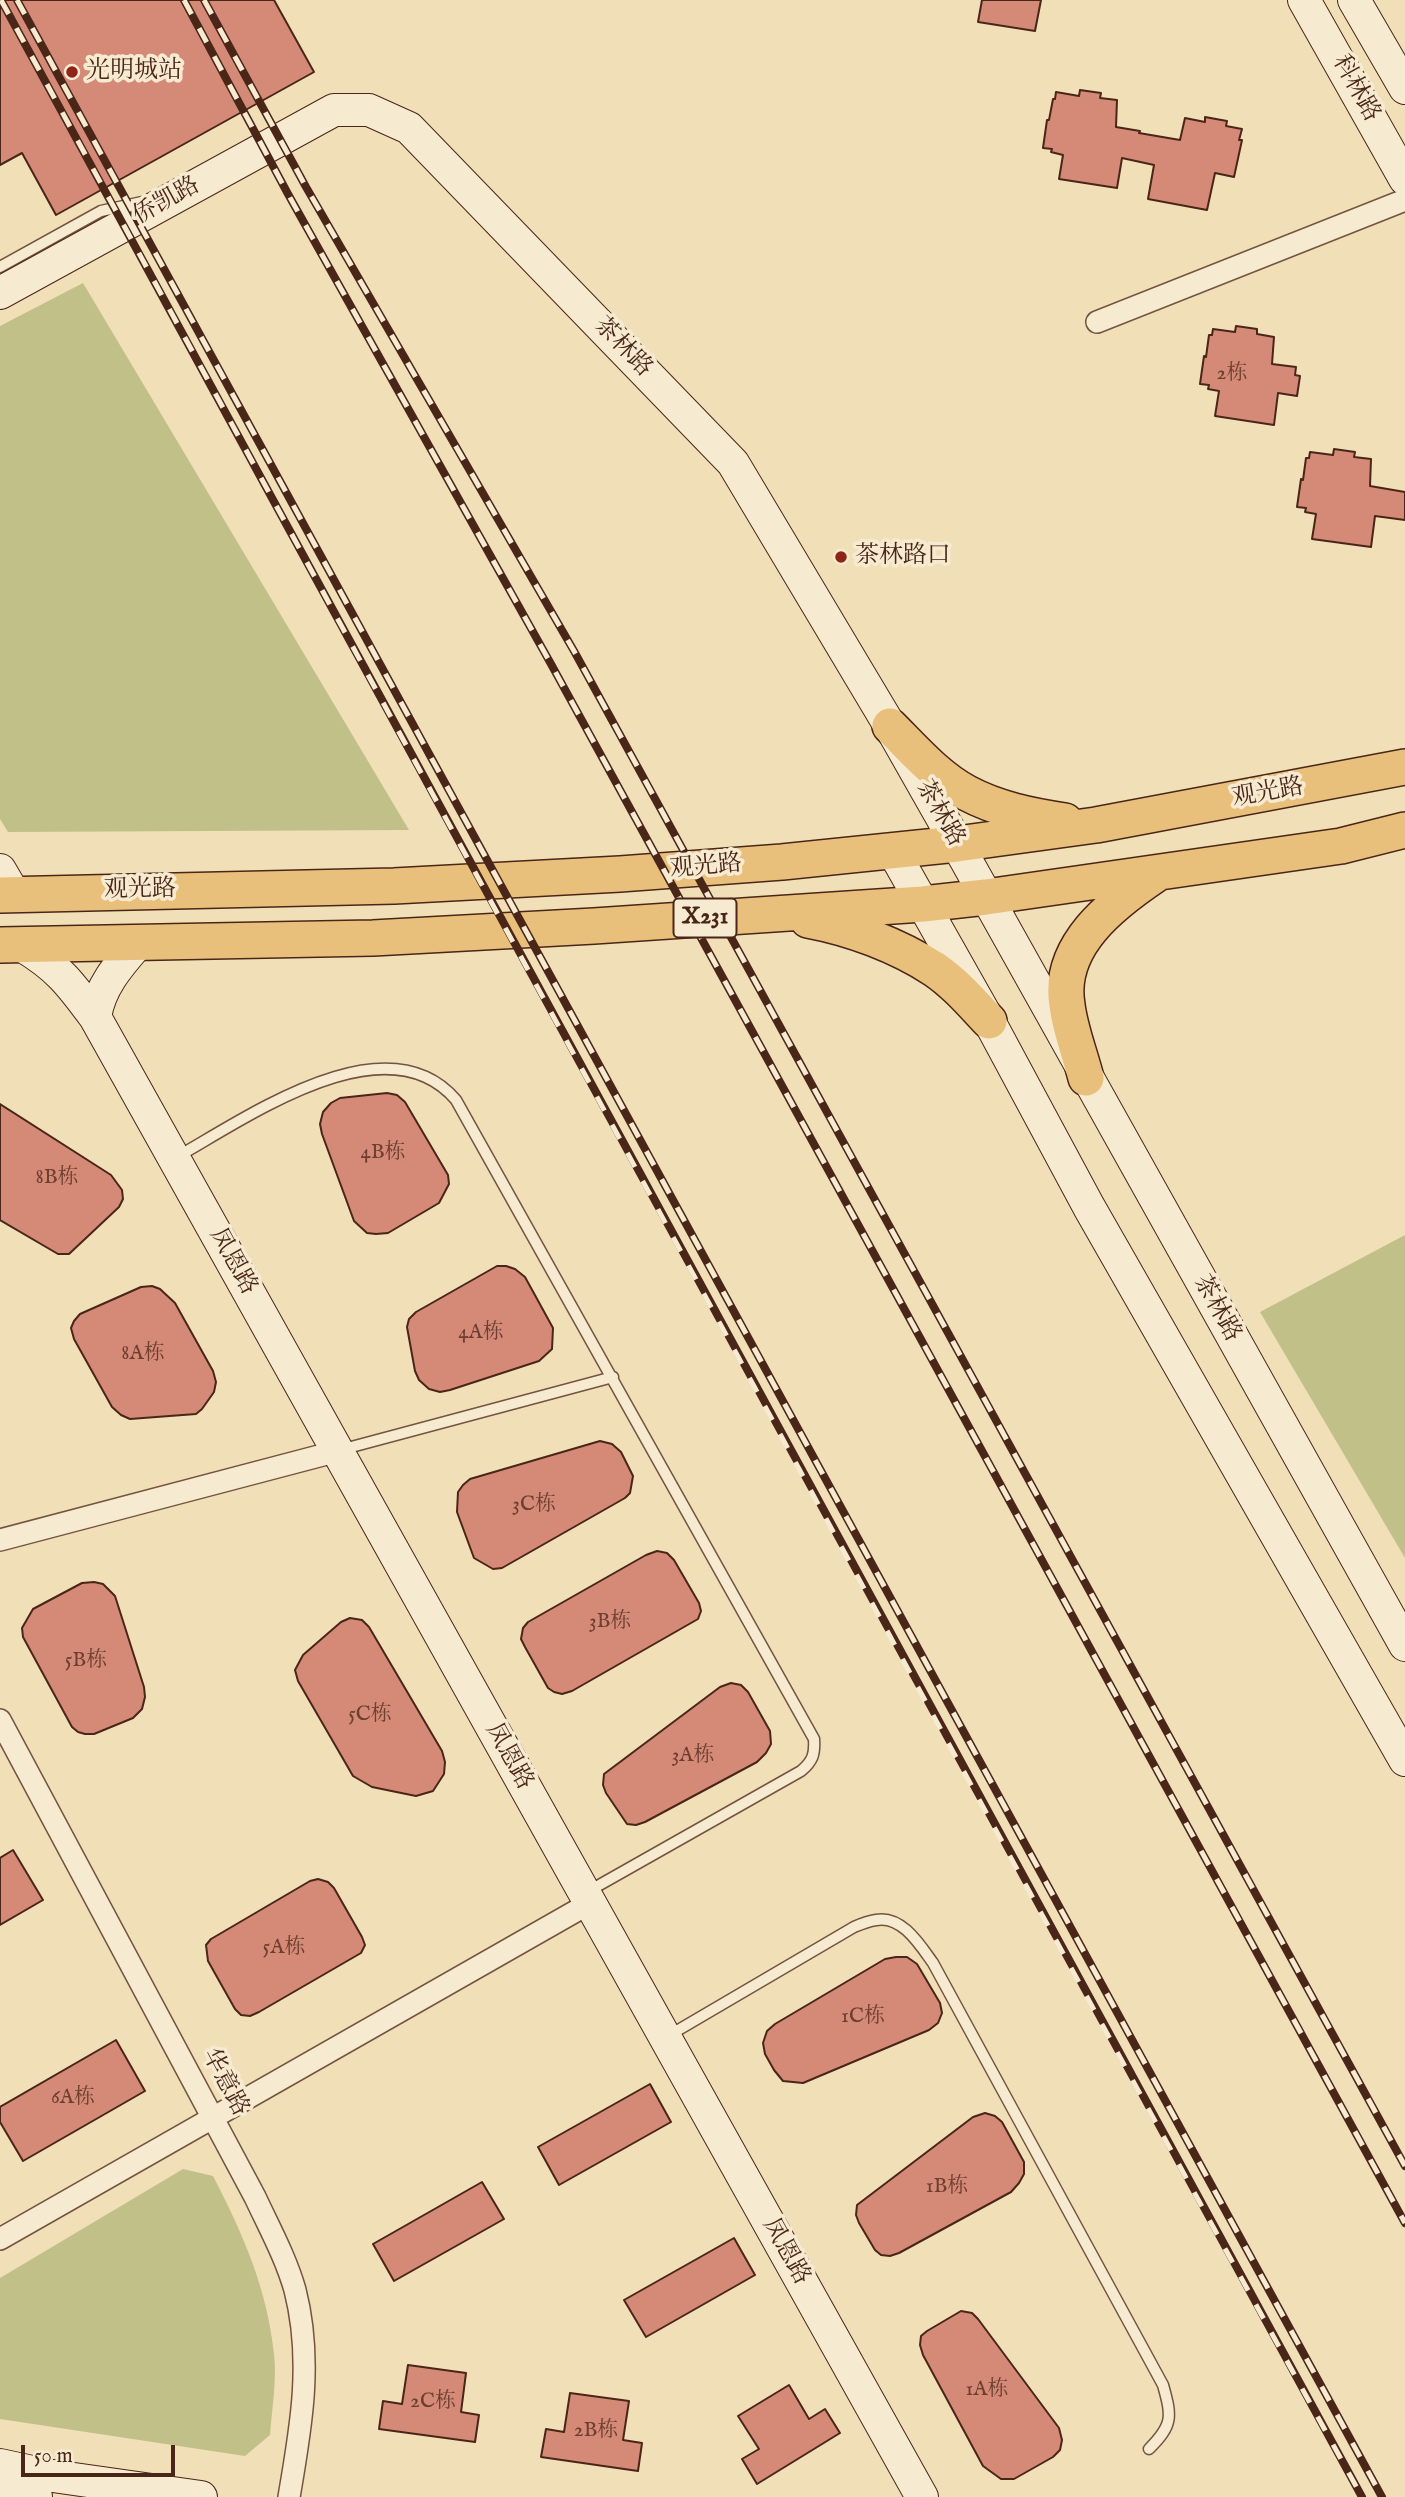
<!DOCTYPE html>
<meta charset="utf-8">
<style>
body{margin:0}
#map{position:relative;width:1405px;height:2497px;overflow:hidden;background:#f1dfb7;font-family:"IM FELL English",serif}
canvas{display:block}
.scale{position:absolute;left:21px;top:2445px;width:154px;height:32px;box-sizing:border-box;border:4px solid #4a2619;border-top:0;padding-left:9px;font-size:21px;line-height:24px;white-space:nowrap;color:#4a2619;-webkit-text-stroke:5px #f6ead0;paint-order:stroke}
</style>
<div id="map">
<canvas width="1405" height="2497"></canvas>
<div class="scale">50 m</div>
</div>
<script>
const g = document.querySelector('canvas').getContext('2d');
g.lineJoin = 'round';
function fill(path, color) {
  g.fillStyle = color;
  g.fill(path, 'evenodd');
}
function stroke(path, color, width, dash) {
  g.strokeStyle = color;
  g.lineWidth = width;
  g.lineCap = dash ? 'butt' : 'round';
  g.setLineDash(dash || []);
  g.stroke(path);
}
function write(font, color, halo, rows, align = 'center') {
  g.font = font + ' "IM FELL English","Noto Serif SC",serif';
  g.lineWidth = 7;
  g.setLineDash([]);
  g.textBaseline = 'middle';
  g.strokeStyle = halo;
  g.fillStyle = color;
  for (const [text, x, y, turn = 0] of rows) {
    g.save();
    g.translate(x, y);
    g.rotate((+turn || 0) * Math.PI / 180);
    g.textAlign = isNaN(turn) ? turn : align;
    if (halo) g.strokeText(text, 0, 0);
    g.fillText(text, 0, 0);
    g.restore();
  }
}
fill(new Path2D(`
 M83,283l326,547 -401,2 -8,-13v-493z
 M1405,1235v323l-145,-246z
 M183,2169l30,7c30,58 54,112 61,178 3,25 -2,55 -4,81l-25,21 -245,-37v-141z`), '#c2c089');
const building = new Path2D(`
 M0,0h274l40,72 -258,143 -34,-62 -22,12z
 M982,0h59l-6,31 -57,-9z
 M1080,90l21,3 -1,5 17,2 -1,27 24,4 -1,2 41,7 5,-22 20,4v-5l22,4 -1,5 16,3 -3,11h3l-8,37 -19,-4 -8,37 -59,-11 6,-34 -32,-7 -5,30 -58,-9 4,-24 -12,-3 1,-3 -9,-1 4,-28h2l4,-21h2l1,-7 23,4z
 M1236,326l21,3v5l17,3 -2,27 24,3 -1,8 5,1 -3,20 -19,-3 -4,32 -59,-9 4,-25 -11,-2 1,-4 -9,-1 4,-28 2,1 3,-22h3l1,-6 22,3z
 M1334,449l21,3 -1,5 17,2 -1,27 35,6v28l-30,-4 -4,31 -59,-8 4,-25 -11,-2 1,-4 -9,-1 4,-28 2,1 3,-22h3l1,-6 23,3z
 M387,1093l10,2 8,7 43,73 1,9 -10,19 -51,30 -12,1 -9,-1 -13,-12 -32,-87 -2,-10 3,-12 8,-9 9,-5z
 M0,1104l111,71 11,15 1,9 -4,8 -50,47h-11l-58,-34z
 M497,1266h9l9,3 10,8 28,51 -1,21 -13,12 -89,29 -10,2 -11,-3 -10,-9 -4,-9 -8,-44 2,-8 7,-7z
 M152,1286l8,3 15,14 38,68 3,11 -2,10 -12,17 -6,5 -66,5 -9,-4 -9,-8 -38,-68 -3,-11 3,-7 6,-7 61,-27z
 M600,1441l12,3 9,8 12,24 -3,17 -5,5 -123,70 -9,1 -19,-11 -17,-46 1,-20 5,-7 7,-6z
 M657,1551l10,2 7,7 25,43 2,8 -3,8 -126,72 -10,3 -8,-2 -6,-4 -23,-41 -4,-8 2,-11 5,-6 118,-67z
 M94,1582l9,2 12,12 29,91 1,10 -3,12 -9,9 -39,16h-9l-7,-2 -6,-5 -49,-90 -1,-9 11,-19 49,-26z
 M350,1618l12,2 7,7 73,124 3,11 -1,12 -11,17 -17,5 -44,-9 -19,-11 -55,-95 -3,-11 8,-15 38,-33z
 M731,1683l10,2 7,7 22,39 1,13 -5,9 -9,9 -112,60 -9,3 -9,-1 -21,-31 -3,-8 1,-11 116,-87z
 M13,1850l30,50 -43,25v-67z
 M318,1879l10,3 6,6 28,49 3,8 -4,8 -102,59 -9,4 -9,-1 -6,-6 -27,-48 -2,-16 5,-6 99,-58z
 M896,1957h11l10,7 23,39 2,10 -4,10 -9,7 -126,53 -20,-2 -9,-11 -9,-16 -2,-11 4,-12 8,-7 110,-65z
 M116,2040l29,51 -122,70 -23,-39v-15z
 M650,2084l21,38 -112,63 -21,-38z
 M985,2113l10,3 7,6 22,40v12l-5,9 -8,9 -112,61 -9,3 -9,-1 -6,-5 -16,-27 -3,-8 1,-10 116,-88z
 M482,2182l22,37 -110,62 -21,-37z
 M734,2238l21,37 -109,62 -22,-37z
 M961,2311l11,2 6,6 81,109 3,12 -2,10 -7,7 -39,22h-13l-18,-13 -60,-111 -3,-10 1,-9 6,-5z
 M408,2365l58,8 -5,39 18,3 -4,27 -96,-13 4,-28 19,3z
 M789,2385l20,34 16,-10 15,24 -83,51 -15,-25 17,-10 -21,-33z
 M570,2393l59,8 -6,39 19,3 -4,28 -97,-14 5,-28 18,3z`);
fill(building, '#d58a77');
stroke(building, '#4a2619', 2);
const lane = new Path2D(`
 M0,267l101,-56 41,-9
 M175,1158c70,-39 211,-140 281,-58l358,639c1,15 -1,22 -13,32l-214,121
 M340,1450l273,-73
 M668,2036l186,-109c7,-3 15,-6 22,-7 26,-5 44,25 57,43l230,422c9,32 10,40 -14,64`);
const street = new Path2D(`
 M1097,322l308,-122
 M0,1540l338,-89
 M0,1720l255,477c14,30 31,61 40,93 18,70 6,138 -6,207
 M0,2239l590,-336`);
const secondary = new Path2D(`
 M1304,0l101,179
 M1354,0l51,88
 M0,293l334,-183h35l40,18 324,335 157,263 67,118 448,801
 M893,851l96,170 100,186 316,553
 M0,870l14,24
 M21,945c37,22 49,38 74,72 5,-31 24,-52 44,-75
 M95,1017l827,1480
 M0,2465l46,10 155,22
 M0,2488l36,9`);
const primary = new Path2D(`
 M890,726c23,23 47,51 77,67 30,16 64,23 98,28
 M0,895l394,-9 226,-12 162,-12 175,-18 139,-19 309,-58
 M808,920c43,8 89,25 126,49 21,14 38,34 55,52
 M0,945l373,-7 221,-12 329,-22 63,-7 355,-51 64,-16
 M1086,1078c-6,-24 -16,-48 -19,-73 -10,-59 45,-101 88,-130`);
stroke(lane, '#745440', 13);
stroke(street, '#745440', 24);
stroke(secondary, '#4a2619', 34);
stroke(primary, '#4a2619', 38);
stroke(lane, '#f6ead0', 10);
stroke(street, '#f6ead0', 21);
stroke(secondary, '#f6ead0', 32);
stroke(primary, '#e8c07c', 35);
const rail = new Path2D(`
 M1,0c454,832 902,1667 1361,2497
 M17,0l1365,2497
 M184,0l104,194 263,470 854,1559
 M204,0l102,187 268,464 831,1515`);
stroke(rail, '#4a2619', 8);
stroke(rail, '#f6ead0', 5, [16]);
for (const [x, y, r, color] of [
 [72,72,7,"#8f2418"],
 [841,557,7,"#8f2418"]
]) {
  const dot = new Path2D();
  dot.arc(x, y, r, 0, 2 * Math.PI);
  g.fillStyle = color;
  g.fill(dot);
  stroke(dot, '#f6ead0', 2.5);
}
write('21px', '#6d3f30', null, [
 ["2栋",1232,375],
 ["4B栋",383,1154],
 ["8B栋",57,1179],
 ["4A栋",481,1334],
 ["8A栋",143,1355],
 ["3C栋",534,1506],
 ["3B栋",610,1623],
 ["5B栋",86,1662],
 ["5C栋",370,1716],
 ["3A栋",693,1757],
 ["5A栋",284,1949],
 ["1C栋",863,2018],
 ["6A栋",73,2099],
 ["1B栋",947,2188],
 ["1A栋",987,2391],
 ["2C栋",433,2403],
 ["2B栋",596,2432]
]);
for (const [x, y, w] of [
 [705,918,63]
]) {
  const box = new Path2D();
  box.roundRect(x - w / 2, y - 19.5, w, 39, 5);
  g.fillStyle = '#f6ead0';
  g.fill(box);
  stroke(box, '#4a2619', 2);
}
write('bold 23px', '#4a2619', null, [
 ["X231",705,918]
]);
write('24px', '#4a2619', '#f6ead0', [
 ["光明城站",86,72],
 ["茶林路口",855,557]
], 'left');
write('24px', '#4a2619', '#f6ead0', [
 ["科林路",1355,89,61],
 ["侨凯路",167,202,-29],
 ["茶林路",622,348,46],
 ["观光路",1268,794,-10],
 ["茶林路",939,814,60],
 ["观光路",706,868,-5],
 ["观光路",140,891,-1],
 ["凤恩路",232,1262,61],
 ["茶林路",1216,1309,61],
 ["凤恩路",508,1757,61],
 ["华意路",224,2083,62],
 ["凤恩路",785,2252,61]
]);
</script>
